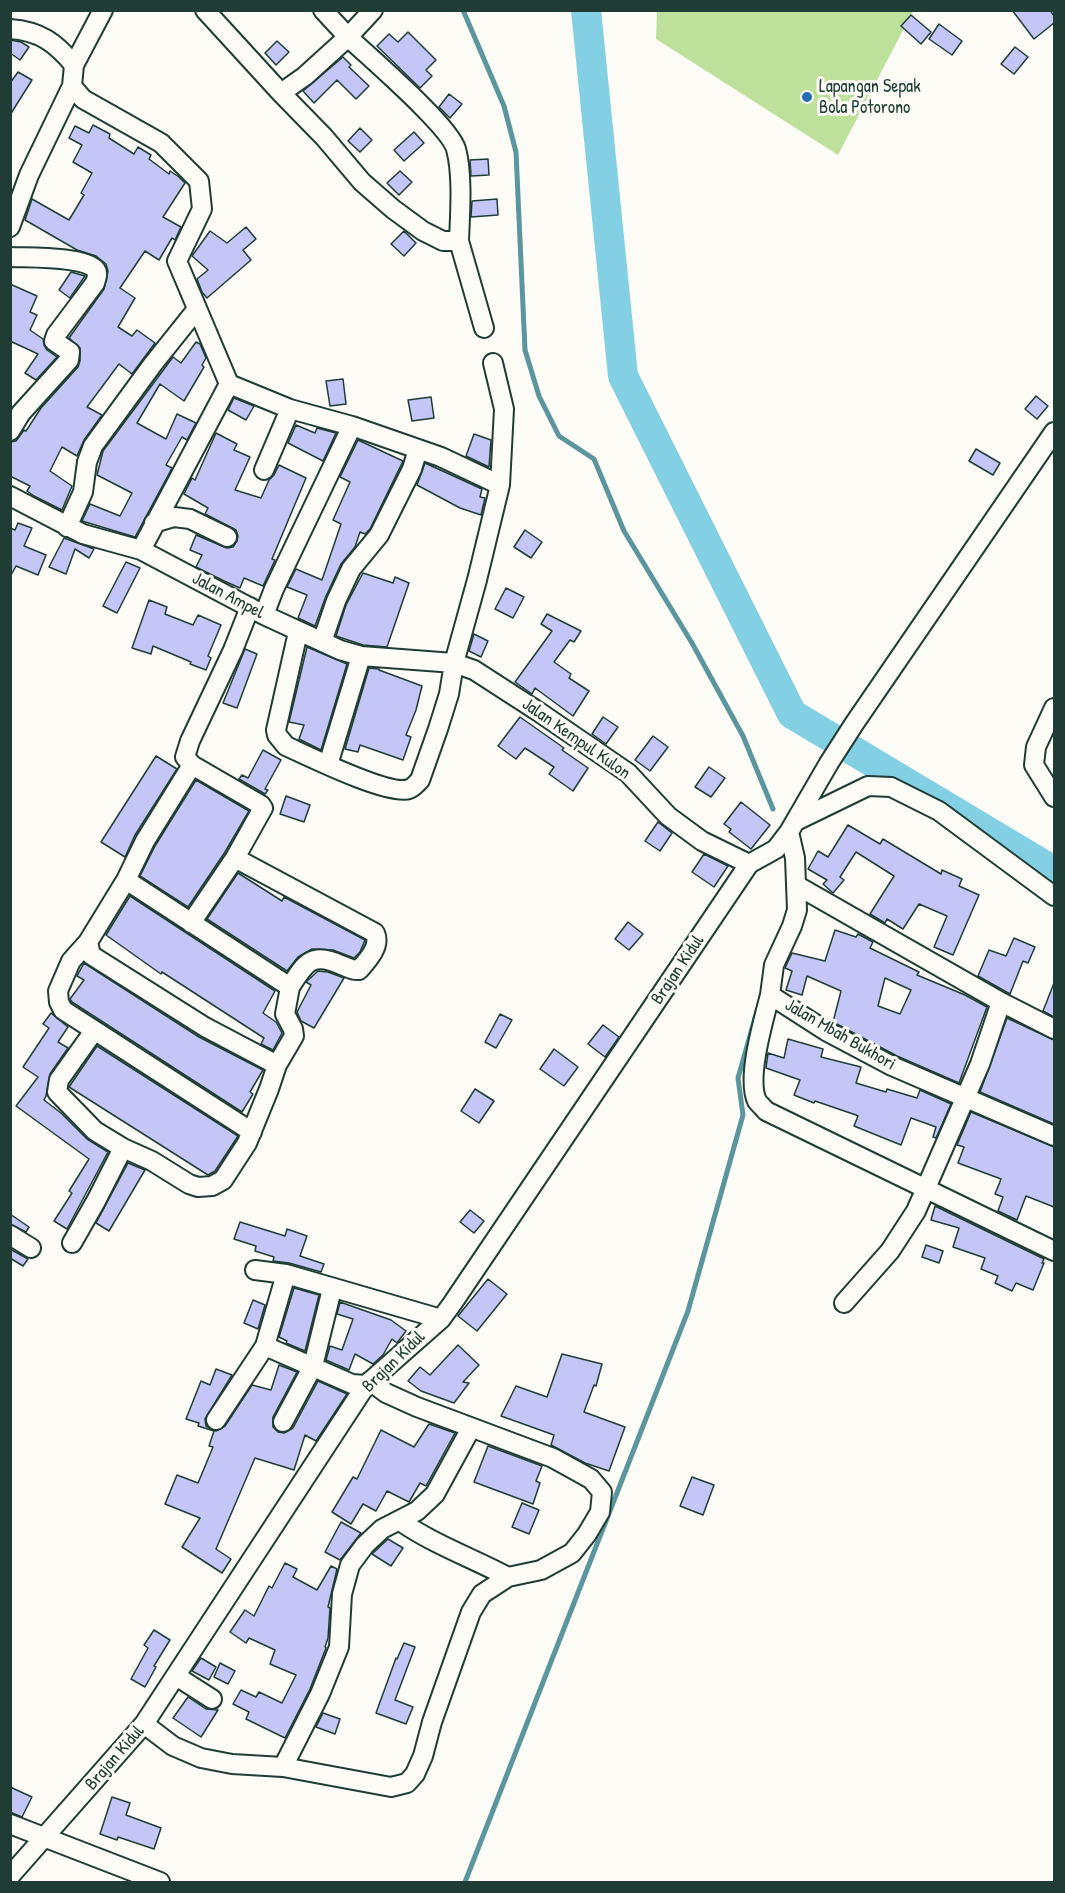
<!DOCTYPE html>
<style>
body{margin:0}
#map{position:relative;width:1065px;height:1893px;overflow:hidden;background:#fdfcf7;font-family:"Patrick Hand",sans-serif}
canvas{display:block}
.frame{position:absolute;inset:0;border:12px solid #1f3d34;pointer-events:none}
</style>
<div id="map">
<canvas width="1065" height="1893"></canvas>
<div class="frame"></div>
</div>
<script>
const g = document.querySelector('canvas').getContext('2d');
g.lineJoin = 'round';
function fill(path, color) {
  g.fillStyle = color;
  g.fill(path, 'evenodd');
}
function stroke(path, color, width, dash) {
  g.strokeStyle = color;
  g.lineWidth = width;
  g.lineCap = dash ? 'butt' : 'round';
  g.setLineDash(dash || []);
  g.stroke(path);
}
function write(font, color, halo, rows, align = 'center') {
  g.font = font + ' "Patrick Hand",sans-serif';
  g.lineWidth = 6;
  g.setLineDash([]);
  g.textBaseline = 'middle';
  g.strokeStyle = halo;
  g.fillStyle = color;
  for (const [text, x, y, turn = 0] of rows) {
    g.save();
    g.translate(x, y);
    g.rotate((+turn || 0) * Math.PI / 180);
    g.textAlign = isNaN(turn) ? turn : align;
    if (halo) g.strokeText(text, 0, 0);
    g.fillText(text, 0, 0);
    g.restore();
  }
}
fill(new Path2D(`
 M657,11h256l-75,144 -182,-116z`), '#bde09a');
stroke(new Path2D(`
 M463,10l41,96 12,46 9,198 14,46 20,40 35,23 30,72 68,112 51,93 30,73
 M465,1882l223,-571 55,-196 -5,-37 19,-67`), '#5b959d', 5);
stroke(new Path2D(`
 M586,10l37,366 169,338 262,157`), '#83cfe3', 30);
const building = new Path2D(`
 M1012,10h38l4,6v7l-20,16z
 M911,15l20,17 -10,12 -20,-18z
 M939,24l23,17 -10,14 -23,-16z
 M408,32l28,28 -10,10 6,6 -12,12 -43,-42 12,-12 9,8z
 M10,40l11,2 8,5 -9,13 -10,-7z
 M277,41l12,11 -13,13 -11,-12z
 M1015,47l13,10 -14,17 -13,-10z
 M343,57l8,8 -2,2 20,19 -13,13 -19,-19 -23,23 -11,-12z
 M18,72l14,8 -22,35v-32z
 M449,94l13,10 -12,14 -11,-11z
 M93,125l17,9 -1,4 25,16 4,-7 13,8 -2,4 20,15 1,-3 9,6 6,6 -22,34 18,10 -6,13 -3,-2 -13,22 -14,-9 -25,37 15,10 -17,29 14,9 5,-6 18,13 -23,31 -13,-10 -32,43 15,8 -18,25 -7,16 -15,-9 -12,24 22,15 -10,24 -28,-14 -7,-5 3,-5 -20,-10v-34l6,-1 8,-11 2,1 15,-23 37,-41 2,-6v-13l-11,-10 35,-49 4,-18 -2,-7 -10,-8 -19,-6 -52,-30 7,-21 37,21 15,-25 -3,-2 11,-20 -19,-11 9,-17 -13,-7 6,-12 14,7z
 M360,128l12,12 -12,12 -12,-11z
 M414,132l10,11 -20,18 -10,-11z
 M488,159l1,16 -18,1 -1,-16z
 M400,171l12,11 -13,13 -12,-12z
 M497,199l1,16 -27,2 1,-16z
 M246,227l10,12 -13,11 8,10 -44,38 -5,-6 -5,-13 11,-9 -16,-14 18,-25 17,12z
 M404,231l12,12 -12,13 -13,-12z
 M71,272l14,4 -15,22 -11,-8z
 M10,284l27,12 -7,16 7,3 -7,15 13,9 1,6 3,5 10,7 -21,23 -11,-7 13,-19 -28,-13z
 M196,342l4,2 6,14 -4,7 2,2 -20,34 -24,-17 -23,39 29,16 11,-25 19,9 -9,17 -5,-3 -16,28 6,3 -37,69 -53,-16 8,-17 30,12 12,-23 -35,-18 6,-24 70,-94 8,6z
 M343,379l3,25 -16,2 -4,-25z
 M1036,396l12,10 -11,13 -12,-10z
 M431,397l3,21 -22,3 -4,-21z
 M234,398l20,8 -8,14 -18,-10z
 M296,425l19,8 2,-5 19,5 -13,28 -35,-18z
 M216,433l21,11 -3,6 16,7 -15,33 26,8 8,-18 5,-5 5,-10 27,13 -34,81 3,1 -12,26 -19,-8 -4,10 -16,-7 -28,-14 6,-12 -12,-5 6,-15 31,13 6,-1 4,-6 1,-5 -2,-6 -31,-16 3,-6 -24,-14 8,-16 3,2z
 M474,434l17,6 -2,27 -23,-11z
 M358,440l45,21 -33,68 -5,5 -5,-2 -5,15 -14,17 -15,32 -11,30 -17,-8 9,-23 -20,-8 9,-18 26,11 19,-56 -8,-4 17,-38 -10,-5z
 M976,449l24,14 -7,12 -24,-14z
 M425,463l57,26 -2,8 5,1 -4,17 -21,-7 -43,-23z
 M18,523l14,5 -8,18 22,9 -8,20 -22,-9 -6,11v-49l5,2z
 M525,530l17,12 -11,16 -17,-11z
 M64,538l30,11 -5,9 -14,-9 -9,25 -17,-7z
 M126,562l14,6 -23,45 -14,-7z
 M363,573l30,10 2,-6 14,6 -22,64 -24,-2 -27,-9 10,-31z
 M506,588l18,9 -11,21 -18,-9z
 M149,600l18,7 -2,7 28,11 5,-10 23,10 -13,31 3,2 -5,12 -16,-6 1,-2 -38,-16 -2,8 -19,-6z
 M547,614l34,17 -7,11 -4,-2 -16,22 17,12 -2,4 20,13 -16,25 -38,-28 -3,6 -17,-12 37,-51 -11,-7z
 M474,634l14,7 -7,16 -12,-6z
 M307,647l40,17 -26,86 -22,-11 5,-14 -15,-3z
 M245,649l12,5 -20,54 -14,-5z
 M369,668l10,1v1l43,16 -6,24 -10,25 5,2 -8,23 -43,-15 -2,7 -13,-3z
 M520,717l44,31 -2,2 26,18 -15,23 -24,-17 5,-7 -29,-19 -9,11 -18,-13z
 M603,717l15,10 -12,17 -14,-10z
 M653,736l15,11 -18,24 -15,-11z
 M263,750l18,10 -16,29 3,1 -3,4 -26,-15 3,-4 6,3z
 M156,756l21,13 -42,66 -10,22 -24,-15z
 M709,767l16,11 -14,19 -16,-10z
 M196,780l53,31 -24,41 -37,55 -48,-31 15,-30z
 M286,796l24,9 -6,17 -24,-8z
 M741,802l29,23 -19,24 -22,-17 2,-3 -7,-5z
 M658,822l14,11 -12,18 -15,-10z
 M848,825l32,19 3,-5 58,35 1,-4 20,9 -3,7 20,9 -26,60 -19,-8 13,-31 -28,-12 -16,25 -16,-10 -2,4 -15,-9 24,-38 -38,-24 -16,25 4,3 -11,13 -10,-9 4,-4 -19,-11 10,-18 10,6z
 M704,854l24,12 -14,21 -22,-15z
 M238,873l44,28 2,-4 81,43 -5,12 -6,6 -21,-8 -21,-1 -14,8 -11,14 -80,-52z
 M130,896l145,95 -12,22 13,9 6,11 -9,17 -12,-6 3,-6 -102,-66 -1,2 -55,-39z
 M628,922l15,12 -14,16 -14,-11z
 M835,930l21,7 2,-3 15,8 -3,6 49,24 -2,3 48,20 22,12 -28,76 -62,-27 -64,-34 8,-31 -34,-15 -5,19 -16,-5 6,-19 -7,-3 7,-15 33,8zM885,978l26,12 -11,24 -22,-8z
 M1014,938l21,9 -7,16 -5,-2 -13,33 -32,-18 11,-26 17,6z
 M84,963l115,74 64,33 -13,22 3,2 -11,18 -170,-110 -2,-3 14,-19 -7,-4z
 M318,971l10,1 16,6 -30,50 -13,-7 -4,-9 14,-27 -5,-3z
 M1054,983v34l-11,-6z
 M51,1013l17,14 -10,15 10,6 -18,26 -4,22 -2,4 17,13 26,26 21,13 -41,77 -13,-8 18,-28 -3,-2 20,-32 -73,-53 22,-29 -15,-10 26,-39 -6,-4z
 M500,1014l12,6 -16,28 -11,-6z
 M1007,1018l47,22v84l-74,-32z
 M603,1025l16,12 -14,20 -17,-13z
 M788,1039l35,10 -2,8 40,10 -5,16 30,9 1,-3 30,9 3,-8 31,14 -15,34 -3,-1 3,-10 -25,-9 -10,27 -47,-19 4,-10 -2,-1 -41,-14 -1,2 -20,-8 6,-15 -34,-12 2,-15 16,5z
 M97,1046l141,90 -23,35 -7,4 -139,-88z
 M554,1049l24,18 -14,19 -24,-17z
 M475,1089l19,12 -15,22 -18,-12z
 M971,1112l83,35v60l-28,-11 -9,24 -19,-9 5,-14 -8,-3 6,-15 -43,-16 6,-16 -7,-2z
 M128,1163l17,7 -36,61 -13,-8z
 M935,1206l109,53 -2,4h2l-11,27 -17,-7 -4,8 -17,-8 3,-7 -17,-7 4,-11 -32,-11 6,-19 -28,-8z
 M470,1210l14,11 -10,12 -14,-11z
 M10,1214l19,13 -3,5 -16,-8z
 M240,1222l45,14 2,-7 20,7 -7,20 24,8 -3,8 -32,-9 -16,-2 1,-4 -19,-6 1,-5 -22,-7z
 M926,1245l17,6 -4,12 -17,-6z
 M10,1249l18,10 -5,7 -13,-8z
 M488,1279l19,15 -30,37 -19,-15z
 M294,1288l25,7 -14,56 -19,-8 1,-2 -8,-4z
 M253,1300l12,5 -7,24 -14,-6z
 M340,1302l51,18 15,11 -9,12 -5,-4 -9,16 -10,9 -18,-10 -6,16 -23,-10 4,-14 12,4 11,-31 -16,-5z
 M458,1345l21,20 -16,17 6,1 -15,20 -33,-12 -13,-10 12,-14 10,8z
 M562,1354l40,10 -6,22 -2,-1 -10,27 41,15 -16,44 -24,-8 -34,-18 3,-10 -53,-19 15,-30 31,11z
 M279,1365l18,7 -24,45v10l5,5 6,1 9,-5 25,-47 29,13 -31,47 -11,-6 -11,35 -39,-12 -39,91 15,10 -9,14 -40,-26 18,-29 -35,-14 12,-29 21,8 15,-36 -4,-1 5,-15 -16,-5 1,-3 -13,-4 15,-38 9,4 6,-16 16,6 -27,44 1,7 10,5 9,-5 27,-41 19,5z
 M429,1424l26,9 -29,53 -6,-3 -11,19 -22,-11 -11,20 -13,-7 -12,20 -19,-12 21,-35 4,2 24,-49 33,17z
 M488,1446l54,20 -6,15 4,2 -7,21 -59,-22z
 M692,1477l22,8 -11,30 -23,-9z
 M522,1503l17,7 -10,24 -17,-7z
 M341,1522l20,11 -21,27 -15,-8z
 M388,1539l15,9 -12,18 -19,-12z
 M285,1563l12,6 -4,8 24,13 14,-24 6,3 -9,38 2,1 -2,30 -3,9 1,1 -16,41 -25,49 -39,-19 3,-7 -16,-8 8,-14 15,7 3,-5 23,11 14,-28 -26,-11 5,-14 -26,-12 -3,5 -16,-11 15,-22 9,6 15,-30 3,2z
 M154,1630l16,10 -16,26 2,1 -11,20 -14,-8 17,-31 -4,-3z
 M404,1643l11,4 -20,53 18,7 -7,17 -30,-11 20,-55 1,1z
 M201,1658l15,9 -7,13 -17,-9z
 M220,1663l15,8 -7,13 -14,-7z
 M188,1697l18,12 12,1 -17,27 -28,-19z
 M323,1713l17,6 -5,15 -19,-7z
 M10,1787l22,10 -10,20 -12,-5z
 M112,1797l18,6 -4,12 35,13 -7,21 -36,-12 -1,3 -17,-6z`);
fill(building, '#c5c6f8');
stroke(building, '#1f3d34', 1.5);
const minor = new Path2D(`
 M205,10l76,83
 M323,10l25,27 25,-27
 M10,29c30,2 46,14 64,36l-2,21
 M74,65l29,-55
 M10,227l19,-52 43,-89 11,13 78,44 38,38 3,28 -25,52 52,123 61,25 62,17 89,31 59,28 -23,95 -23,83 -5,31 -11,35 -18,51c-3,3 -7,8 -11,9 -20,7 -101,-33 -123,-43l-9,-11 -1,-5 22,-98
 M459,241c1,-26 4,-67 -3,-92 -7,-24 -86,-91 -108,-112l-43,39 -24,17 43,44 38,45 31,27 30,22 20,10h16l25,87
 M10,257c19,1 74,-1 86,13 3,4 0,9 -1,13l-39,52 -2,6 16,11 -1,8 -48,53 -11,18
 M493,363l11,46 -4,76
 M264,470l26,-61
 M10,496l73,38 58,16 123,65 76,35 21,6 93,7 20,7 65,42 89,61 40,43 34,25 47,23
 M154,523l20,-6 16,2 37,18
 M67,527l16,-35 4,-30 6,-16 60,-82 44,-55
 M141,550l88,-166
 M264,615l10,-26 78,-163
 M322,642l14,-41 15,-32 28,-34 33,-66 6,-20
 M1054,708l-18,39 -2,18 20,32
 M192,765l-47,76 -19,39 -38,62 -17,19 -13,30 1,11 4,8 189,122
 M328,765l33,-109
 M796,821l72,-35 23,1 48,24 115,85
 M789,832l6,26 2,52 -5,16 -18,39 -4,30 56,36 66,35 162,70
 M235,858l28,-50 -2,-3 -69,-40 -7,-8 5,-16 43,-91 17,-43
 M126,880l164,107 -5,27 8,15 1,7 -17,29
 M796,885l205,117 53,27
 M191,923l44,-65 140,75c6,13 -7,27 -16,37 -7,1 -11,-3 -18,-5 -29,-14 -36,-2 -51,22
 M88,942l3,13 114,72 72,38 -8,24 -22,54 -24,37 -11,6 -14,1 -9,-3 -37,-23 -29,-13 -28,-17 -38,-39 2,-12 35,-49
 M770,995c-6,24 -24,83 -13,106 2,3 7,7 9,10l288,140
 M10,1235l21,13
 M72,1243l24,-42 27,-53
 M255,1270l31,4 155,45
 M844,1303l46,-52 26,-40 64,-147 21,-62
 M265,1346l87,38 14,1
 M216,1420l49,-74 21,-72
 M283,1422l30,-56 19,-77
 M400,1521c33,23 72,37 108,56
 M176,1676l36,23
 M144,1724l29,22 28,12 31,6 51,3 108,20 16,-4 8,-9 8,-18 9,-34 39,-110 11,-18 26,-17 33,-7 31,-17 15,-19 13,-22 2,-20 -11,-13 -38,-21 -136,-51 -31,-14 -16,-12
 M283,1767l37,-73 19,-47 3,-53 8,-29 15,-20 17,-16 35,-18 18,-17 36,-66
 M10,1824l150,58
 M10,1876l134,-152 222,-339 75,-66 11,-15 297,-440 27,-15 13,-17 40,-69 25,-39 200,-292`);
stroke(minor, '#1f3d34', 22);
stroke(minor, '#fdfcf7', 18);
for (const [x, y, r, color] of [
 [807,97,6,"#1f6fb2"]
]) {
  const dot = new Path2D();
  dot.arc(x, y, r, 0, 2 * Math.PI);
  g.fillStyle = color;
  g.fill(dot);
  stroke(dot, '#fdfcf7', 2);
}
write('18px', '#1f3d34', '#fdfcf7', [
 ["Lapangan Sepak",819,87],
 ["Bola Potorono",819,108]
], 'left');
write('18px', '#1f3d34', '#fdfcf7', [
 ["Jalan Ampel",228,596,28],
 ["Jalan Kempul Kulon",576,739,35],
 ["Brajan Kidul",678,970,-56],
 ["Jalan Mbah Bukhori",840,1035,30],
 ["Brajan Kidul",394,1362,-44],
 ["Brajan Kidul",115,1758,-49]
]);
</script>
